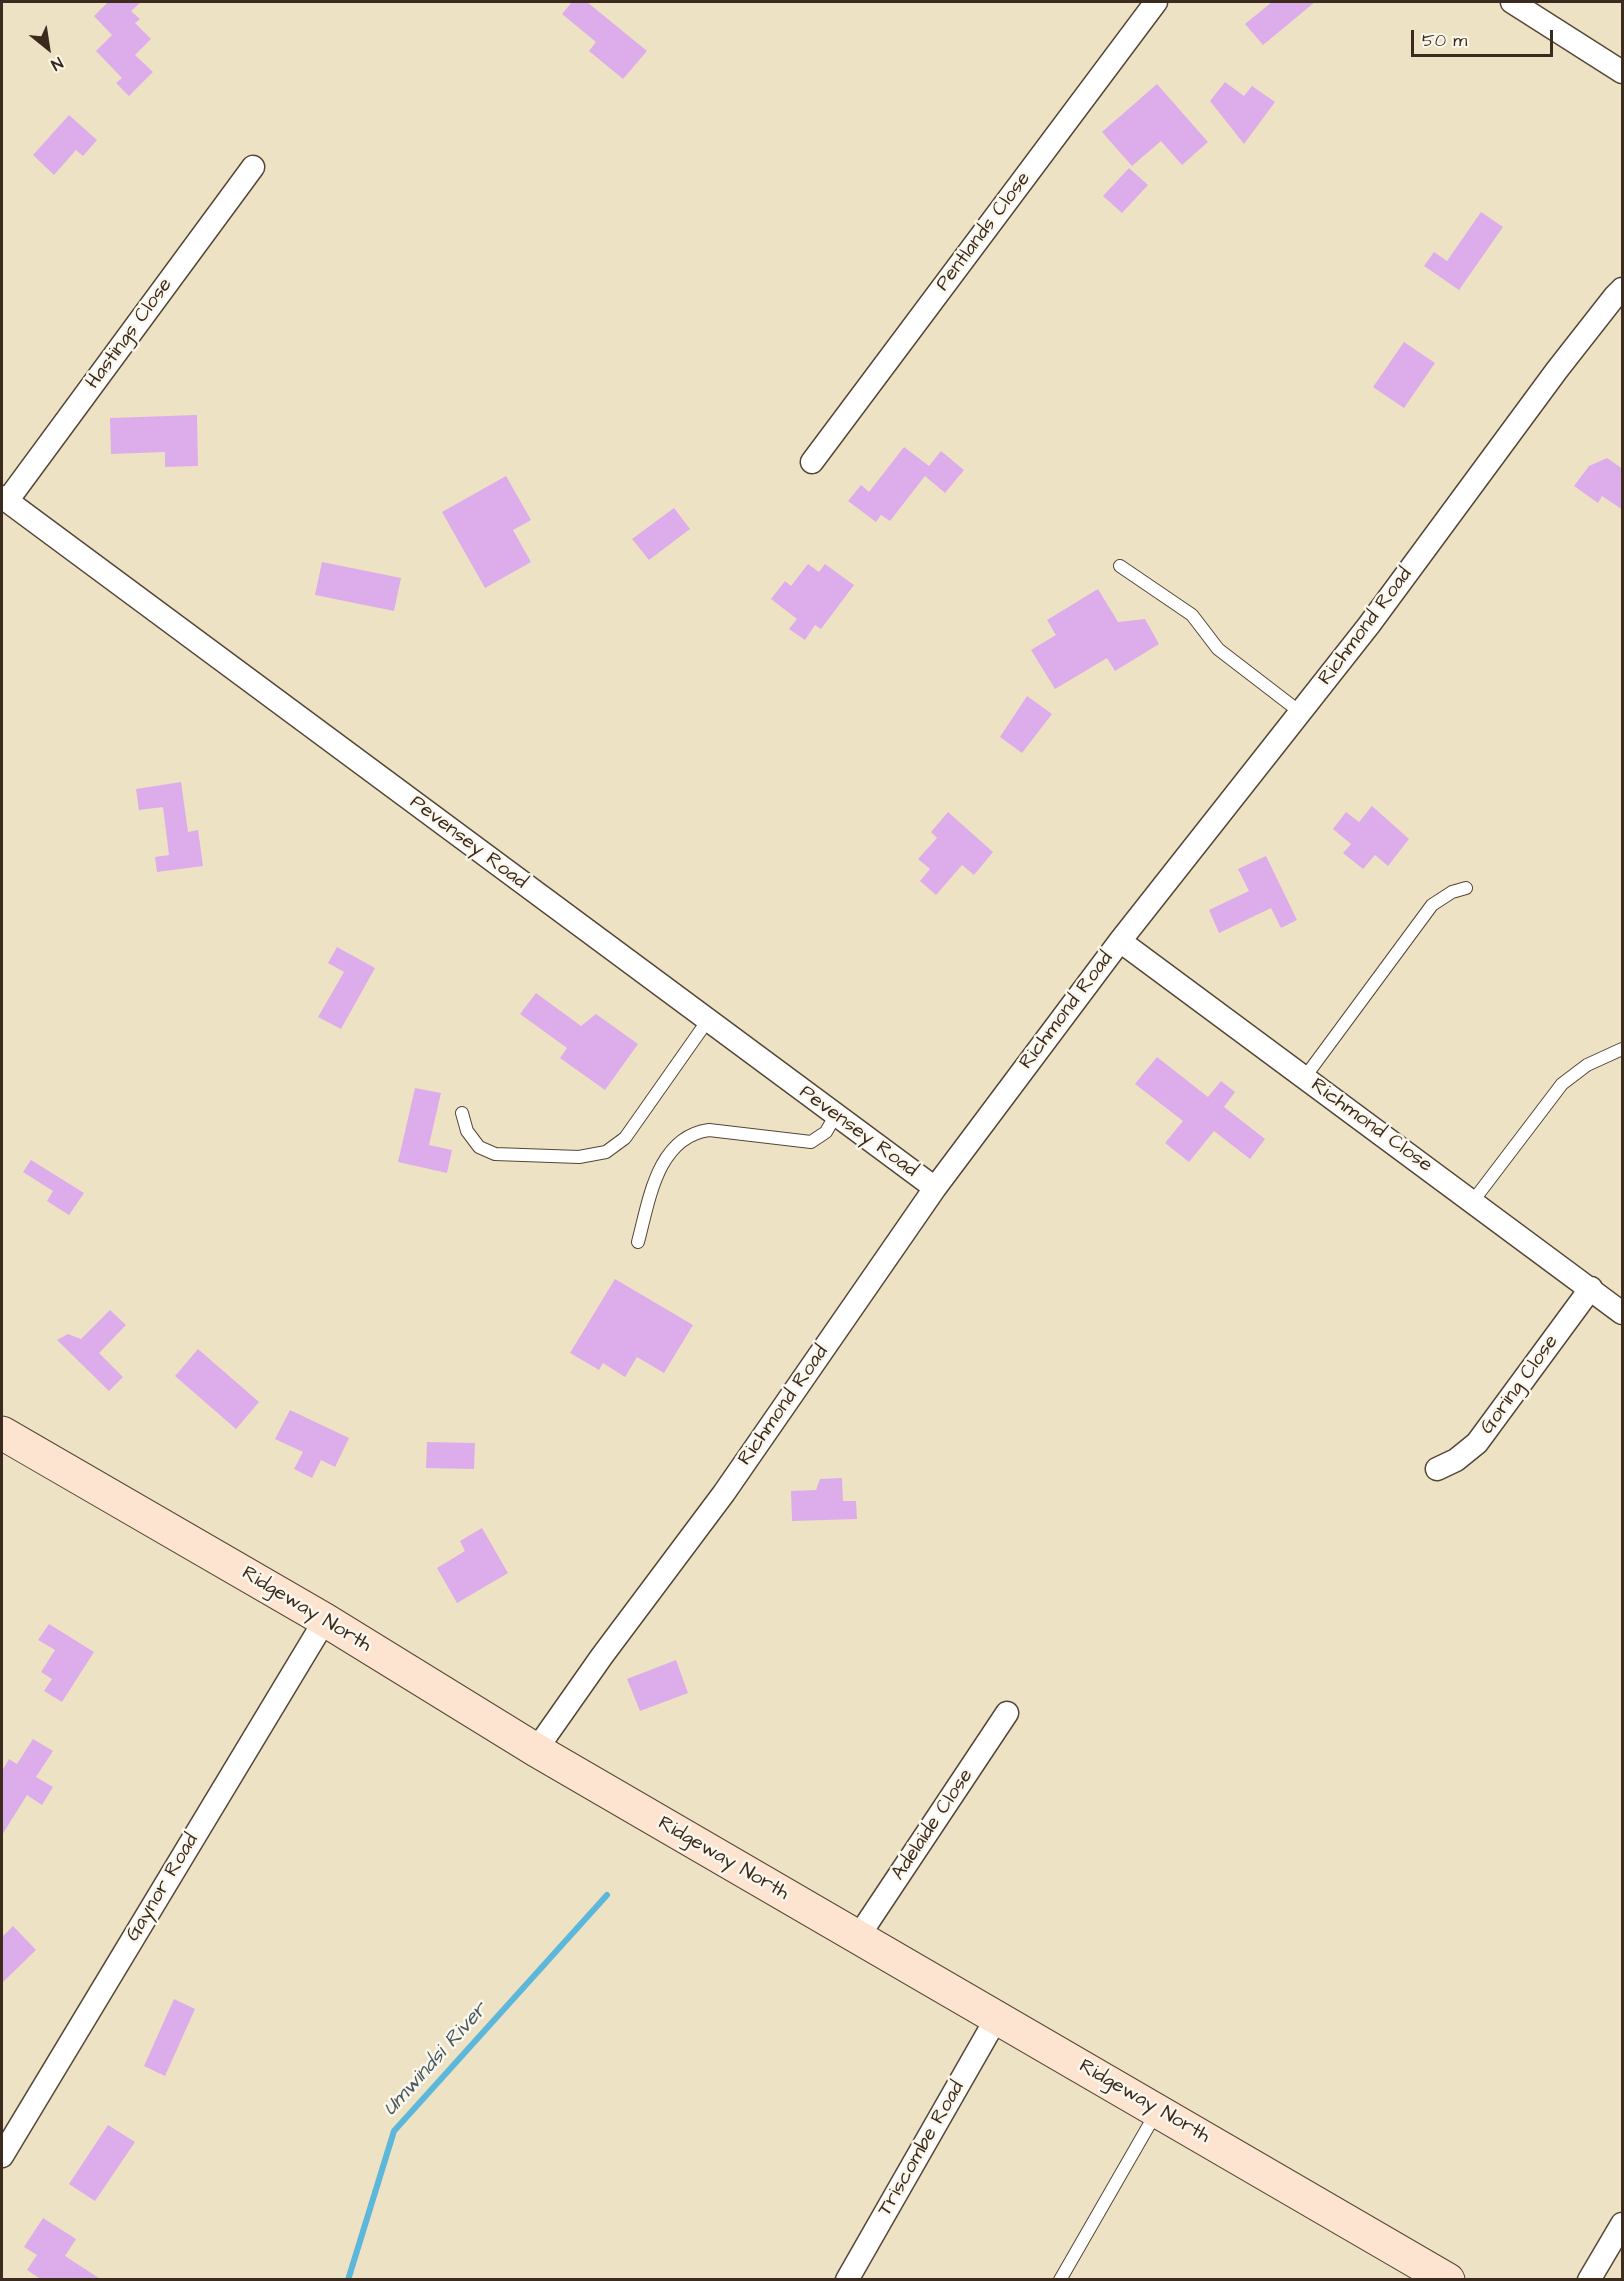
<!DOCTYPE html>
<style>
body{margin:0}
#map{position:relative;width:1624px;height:2281px;overflow:hidden;background:#ede3c4;font-family:"Architects Daughter",sans-serif}
canvas{display:block}
.frame{position:absolute;inset:0;border:3px solid #3b2a1e;pointer-events:none}
.north{position:absolute;left:18px;top:18px;width:60px;height:60px;-webkit-text-stroke:4px #fbf7ec;paint-order:stroke;rotate:150deg;font-size:16px;font-weight:700;line-height:24px;text-align:center;color:#3b2a1e}
.north::after{content:'';display:block;margin:auto;width:21px;height:27px;background:#3b2a1e;clip-path:polygon(50% 0,100% 100%,50% 72%,0 100%)}
.scale{position:absolute;left:1411px;top:30px;width:142px;height:27px;box-sizing:border-box;border:3px solid #3b2a1e;border-top:0;padding-left:8px;font-size:18px;line-height:21px;white-space:nowrap;color:#3b2a1e;-webkit-text-stroke:4px #fbf7ec;paint-order:stroke}
</style>
<div id="map">
<canvas width="1624" height="2281"></canvas>
<div class="frame"></div>
<div class="north">N</div>
<div class="scale">50 m</div>
</div>
<script>
const g = document.querySelector('canvas').getContext('2d');
g.lineJoin = 'round';
function stroke(path, color, width, dash) {
  g.strokeStyle = color;
  g.lineWidth = width;
  g.lineCap = dash ? 'butt' : 'round';
  g.setLineDash(dash || []);
  g.stroke(path);
}
function fill(path, color) {
  g.fillStyle = color;
  g.fill(path, 'evenodd');
}
function write(font, color, halo, rows, align = 'center') {
  g.font = font + ' "Architects Daughter",sans-serif';
  g.lineWidth = 5;
  g.setLineDash([]);
  g.textBaseline = 'middle';
  g.strokeStyle = halo;
  g.fillStyle = color;
  for (const [text, x, y, turn = 0] of rows) {
    g.save();
    g.translate(x, y);
    g.rotate((+turn || 0) * Math.PI / 180);
    g.textAlign = isNaN(turn) ? turn : align;
    if (halo) g.strokeText(text, 0, 0);
    g.fillText(text, 0, 0);
    g.restore();
  }
}
stroke(new Path2D(`
 M348,2280l46,-149 213,-236`), '#5cb7da', 6);
fill(new Path2D(`
 M108,2h33l-10,9 9,8 -5,4 16,16 -16,16 18,17 -24,24 -13,-13 6,-5 -26,-27 16,-16 -18,-19z
 M572,2h15l60,49 -24,28 -34,-28 7,-9 -34,-28z
 M1272,2h43l-52,43 -18,-21z
 M1225,82l19,14 8,-10 23,16 -31,42 -34,-43z
 M1157,84l51,58 -26,23 -21,-24 -29,25 -30,-34z
 M69,115l28,25 -14,16 -7,-6 -22,25 -21,-20z
 M1129,168l19,17 -26,28 -19,-17z
 M1481,212l22,15 -44,63 -35,-24 10,-14 13,9z
 M1404,342l31,21 -31,45 -31,-21z
 M197,415l1,51 -33,1v-15l-54,2 -1,-36z
 M904,447l25,19 12,-15 23,19 -19,23 -20,-17 -35,45 -9,-6 -5,7 -28,-21 13,-16 8,7z
 M1607,458l16,11v41l-21,-14 -4,7 -24,-17 15,-20z
 M506,476l25,44 -18,10 18,32 -46,26 -43,-76z
 M674,508l16,21 -41,31 -17,-21z
 M322,562l79,16 -7,33 -79,-16z
 M808,564l11,8 6,-8 29,21 -33,44 -6,-4 -10,15 -16,-11 8,-10 -26,-20 14,-18 6,5z
 M1098,589l20,33 27,-3 14,25 -44,27 -8,-13 -52,31 -24,-39 25,-15 -9,-15z
 M1027,696l25,18 -30,39 -22,-16z
 M181,782l7,50 10,-2 5,36 -46,6 -2,-15 14,-2 -6,-48 -24,3 -3,-21z
 M1372,806l37,33 -21,27 -13,-11 -12,14 -20,-16 8,-9 -18,-15 13,-17 13,10z
 M948,812l45,40 -19,23 -12,-10 -26,30 -16,-14 10,-12 -12,-10 19,-21 -6,-6z
 M1266,856l31,64 -16,8 -10,-20 -52,25 -10,-23 40,-19 -11,-22z
 M337,947l38,21 -34,61 -23,-12 26,-45 -16,-9z
 M536,993l45,33 15,-12 42,30 -33,46 -45,-32 7,-10 -47,-34z
 M1157,1057l51,40 13,-16 14,11 -11,15 41,32 -15,20 -36,-28 -25,31 -24,-19 18,-22 -48,-37z
 M415,1088l26,5 -12,52 23,5 -5,23 -49,-11z
 M31,1160l53,33 -15,22 -22,-14 6,-10 -30,-19z
 M615,1279l78,46 -29,48 -27,-16 -12,20 -22,-14 -4,7 -29,-17z
 M110,1310l16,15 -27,28 24,24 -14,14 -52,-51 11,-6 13,5z
 M198,1349l61,53 -23,27 -61,-53z
 M290,1410l59,28 -14,29 -14,-7 -9,18 -18,-9 9,-17 -28,-13z
 M427,1442l48,1 -1,26 -48,-1z
 M842,1478l1,23h13l1,18 -65,2 -1,-30 25,-1 4,-11z
 M482,1528l26,45 -51,30 -20,-35 28,-17 -5,-10z
 M49,1624l45,28 -32,50 -18,-11 8,-12 -11,-7 14,-22 -17,-10z
 M676,1660l12,33 -48,18 -13,-32z
 M33,1739l20,12 -17,26 17,10 -11,18 -15,-10 -25,40v-64l7,-12 8,5z
 M13,1926l23,24 -34,33v-46z
 M174,1999l21,10 -30,67 -21,-10z
 M108,2125l27,17 -40,59 -26,-17z
 M43,2218l33,21 -11,17 37,24h-60l-15,-10 10,-15 -13,-8z`), '#ddaceb');
const lane = new Path2D(`
 M1120,566l72,49 26,34 82,63
 M1305,1077l127,-172 20,-13 14,-4
 M462,1113l5,18 12,16 16,7 84,3 27,-5 19,-14 83,-118
 M1473,1201l89,-117 25,-19 35,-16
 M638,1242c11,-41 19,-105 71,-112l102,12 15,-10 9,-16
 M1060,2280l96,-167`);
const street = new Path2D(`
 M1512,2l110,70
 M812,462l344,-460
 M2,497l933,691
 M7,501l246,-334
 M1120,941l502,372
 M1437,1469l19,-9 21,-17 114,-155
 M536,1750l66,-94 122,-163 211,-305 185,-247 249,-316 188,-255 58,-74 7,-7
 M858,1937l149,-224
 M2,2156l323,-536
 M847,2280l149,-261
 M1589,2280l33,-56`);
const secondary = new Path2D(`
 M2,1433l323,187 211,130 912,530`);
stroke(lane, '#564637', 14);
stroke(street, '#564637', 25);
stroke(secondary, '#564637', 35);
stroke(lane, '#fff', 12);
stroke(street, '#fff', 22);
stroke(secondary, '#fde4d1', 33);
write('20px', '#3b2a1e', '#fbf7ec', [
 ["Pentlands Close",984,232,-53],
 ["Hastings Close",130,334,-54],
 ["Richmond Road",1366,627,-53],
 ["Pevensey Road",468,843,37],
 ["Richmond Road",1067,1011,-53],
 ["Richmond Close",1371,1126,36],
 ["Pevensey Road",858,1132,36],
 ["Goring Close",1520,1385,-54],
 ["Richmond Road",784,1406,-55],
 ["Ridgeway North",306,1610,31],
 ["Adelaide Close",933,1825,-56],
 ["Ridgeway North",723,1859,30],
 ["Gaynor Road",163,1888,-59],
 ["Ridgeway North",1144,2102,30],
 ["Triscombe Road",922,2149,-60]
]);
write('italic 21px', '#475b60', '#fbf7ec', [
 ["Umwindsi River",436,2060,-48]
]);
</script>
